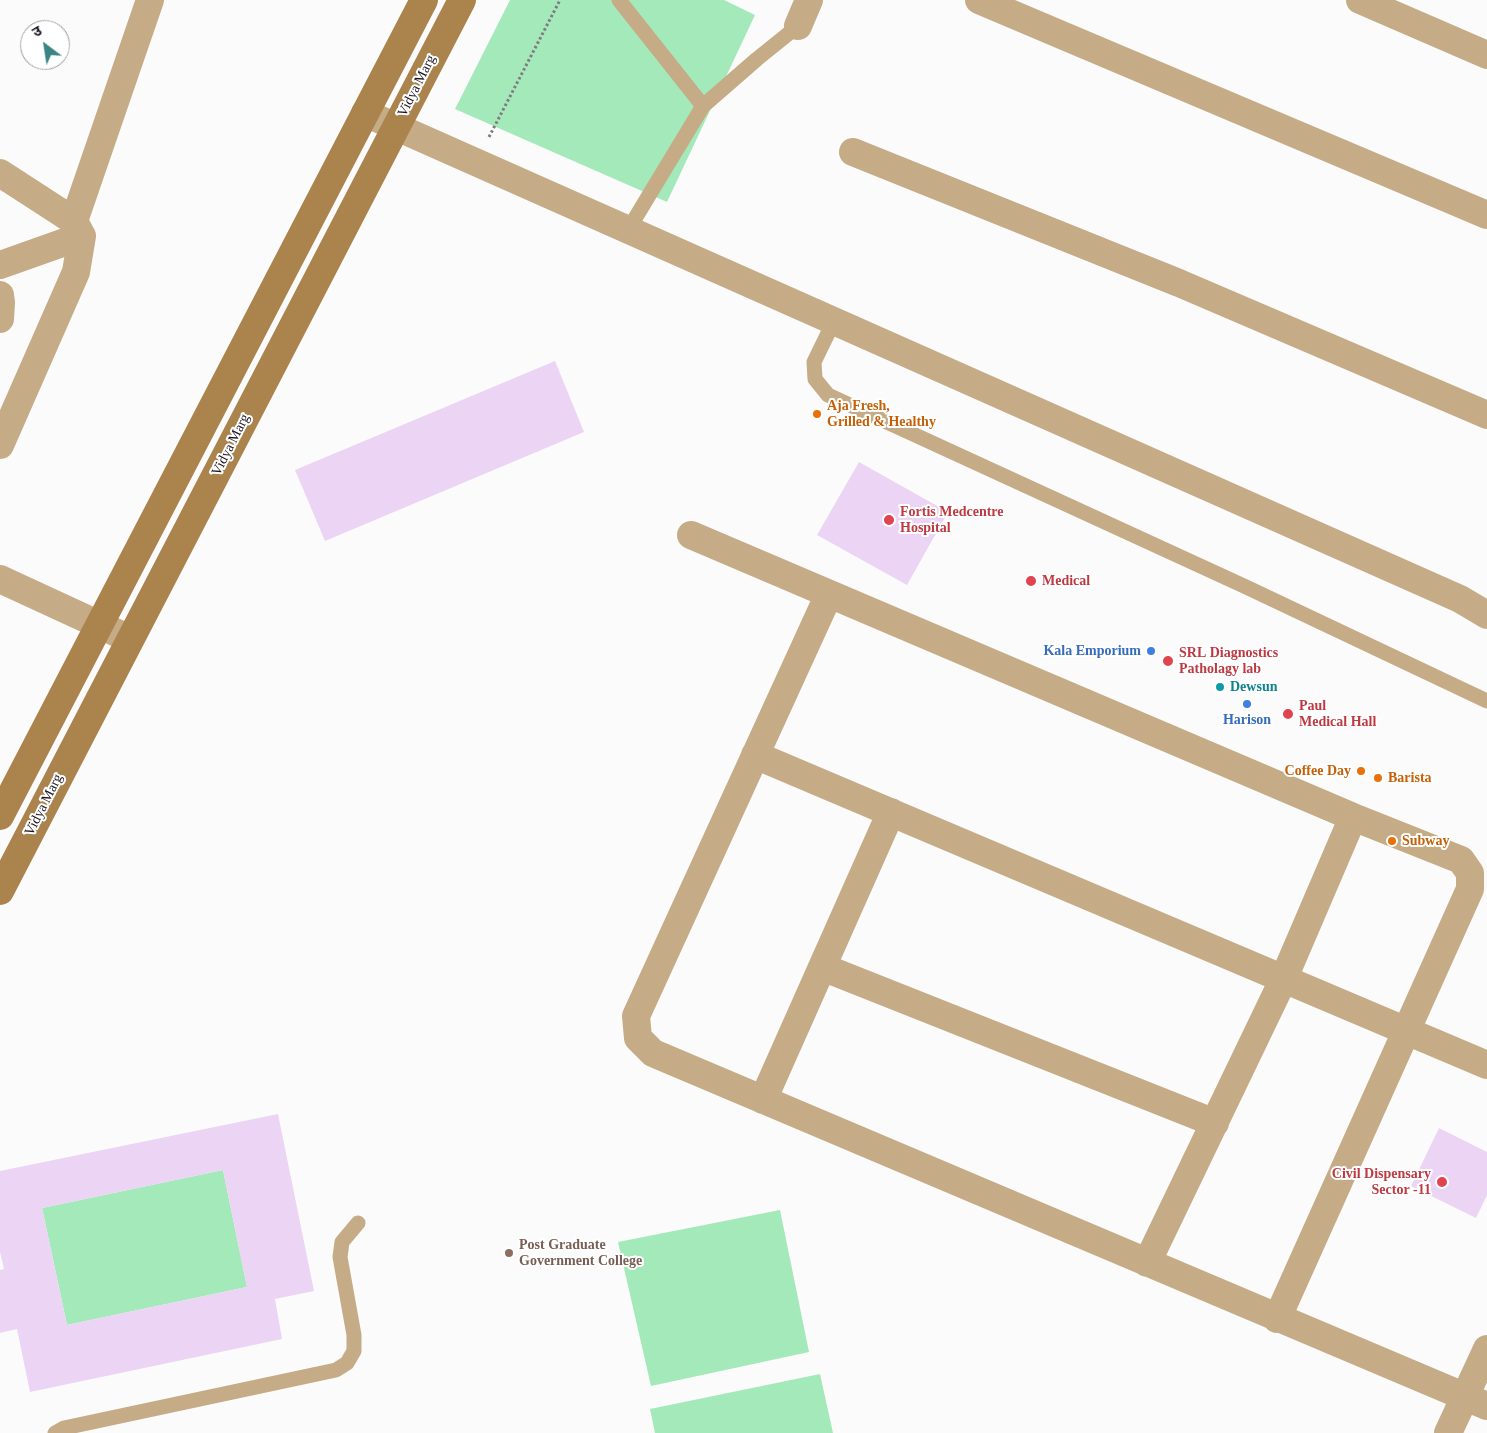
<!DOCTYPE html>
<meta charset="utf-8">
<style>
body{margin:0}
#map{position:relative;width:1487px;height:1433px;overflow:hidden;background:#fbfbfb;font-family:Georgia,"Noto Sans Devanagari",serif}
canvas{display:block}
.north{position:absolute;left:20px;top:20px;width:50px;height:50px;box-sizing:border-box;background:#fff;border:1px solid #a3a0a4;border-radius:50%;rotate:329deg;font-size:14px;font-weight:700;line-height:20px;text-align:center;color:#19111c}
.north::after{content:'';display:block;margin:auto;width:18px;height:22px;background:#3b8484;clip-path:polygon(50% 0,100% 100%,50% 72%,0 100%)}
</style>
<div id="map">
<canvas width="1487" height="1433"></canvas>
<div class="north">उ</div>
</div>
<script>
const g = document.querySelector('canvas').getContext('2d');
g.lineJoin = 'round';
function fill(path, color) {
  g.fillStyle = color;
  g.fill(path, 'evenodd');
}
function stroke(path, color, width, dash) {
  g.strokeStyle = color;
  g.lineWidth = width;
  g.lineCap = dash ? 'butt' : 'round';
  g.setLineDash(dash || []);
  g.stroke(path);
}
function write(font, color, halo, rows, align = 'center') {
  g.font = font + ' Georgia,serif';
  g.lineWidth = 4;
  g.setLineDash([]);
  g.textBaseline = 'middle';
  g.strokeStyle = halo;
  g.fillStyle = color;
  for (const [text, x, y, turn = 0] of rows) {
    g.save();
    g.translate(x, y);
    g.rotate((+turn || 0) * Math.PI / 180);
    g.textAlign = isNaN(turn) ? turn : align;
    if (halo) g.strokeText(text, 0, 0);
    g.fillText(text, 0, 0);
    g.restore();
  }
}
fill(new Path2D(`
 M510,0h214l31,15 -88,187 -212,-93z
 M223,1170l24,117 -180,38 -25,-117z
 M780,1210l29,142 -158,34 -33,-144z
 M820,1374l13,59h-178l-5,-24z`), '#a4e9b9');
fill(new Path2D(`
 M555,361l29,71 -259,109 -30,-71z
 M859,462l89,50 -41,73 -90,-50z
 M278,1114l36,177 -39,8 7,40 -252,53 -13,-63 -17,4v-63l4,-1 -4,-17v-81zM223,1170l24,117 -180,38 -25,-117z
 M1439,1128l48,24v43l-11,23 -65,-32z`), '#ecd4f5');
stroke(new Path2D(`
 M489,137l71,-137`), '#807b81', 3, [2.5, 2.5]);
stroke(new Path2D(`
 M619,0l84,106
 M628,230l75,-124 54,-47 41,-33
 M834,321l-20,41 1,17 13,16 416,191 243,115
 M55,1433l9,-5 272,-58 11,-7 7,-12v-16l-14,-78 2,-15 16,-19`), '#c6ab87', 15);
stroke(new Path2D(`
 M979,0l508,215
 M1360,0l127,55
 M798,26l11,-26
 M853,152l326,131 308,132
 M0,173l74,48 8,15 -6,36 -76,173
 M74,221l76,-221
 M0,265l82,-29
 M0,295l1,8 -1,16
 M691,535l662,282 108,43 9,13v16l-193,430
 M0,579l130,60
 M829,594l-193,422 2,22 15,15 834,353
 M755,755l732,310
 M822,967l393,156
 M763,1100l128,-288
 M1147,1263l137,-285 69,-161`), '#c6ab87', 28);
stroke(new Path2D(`
 M365,113l1095,486 27,16
 M1448,1433l39,-84`), '#c6ab87', 28);
stroke(new Path2D(`
 M0,816l424,-816
 M0,891l462,-891`), '#ab834c', 28);
for (const [x, y, r, color] of [
 [817,414,5,"#e8710a"],
 [889,520,6,"#e0444e"],
 [1031,581,6,"#e0444e"],
 [1151,651,5,"#3f7fe0"],
 [1168,661,6,"#e0444e"],
 [1220,687,5,"#0f9aa8"],
 [1247,704,5,"#3f7fe0"],
 [1288,714,6,"#e0444e"],
 [1361,771,5,"#e8710a"],
 [1378,778,5,"#e8710a"],
 [1392,841,5,"#e8710a"],
 [1442,1182,6,"#e0444e"],
 [509,1253,5,"#8d6e63"]
]) {
  const dot = new Path2D();
  dot.arc(x, y, r, 0, 2 * Math.PI);
  g.fillStyle = color;
  g.fill(dot);
  stroke(dot, '#fff', 2);
}
write('14px', '#19111c', '#fff', [
 ["Vidya Marg",417,86,-63],
 ["Vidya Marg",231,445,-63],
 ["Vidya Marg",44,805,-63]
]);
write('bold 14px', '#c56008', '#fff', [
 ["Aja Fresh,",827,406],
 ["Grilled & Healthy",827,422],
 ["Coffee Day",1351,771,"right"],
 ["Barista",1388,778],
 ["Subway",1402,841]
], 'left');
write('bold 14px', '#be3a42', '#fff', [
 ["Fortis Medcentre",900,512],
 ["Hospital",900,528],
 ["Medical",1042,581],
 ["SRL Diagnostics",1179,653],
 ["Patholagy lab",1179,669],
 ["Paul",1299,706],
 ["Medical Hall",1299,722],
 ["Civil Dispensary",1431,1174,"right"],
 ["Sector -11",1431,1190,"right"]
], 'left');
write('bold 14px', '#366cbe', '#fff', [
 ["Kala Emporium",1141,651],
 ["Harison",1247,720,"center"]
], 'right');
write('bold 14px', '#0d838f', '#fff', [
 ["Dewsun",1230,687]
], 'left');
write('bold 14px', '#785e54', '#fff', [
 ["Post Graduate",519,1245],
 ["Government College",519,1261]
], 'left');
</script>
